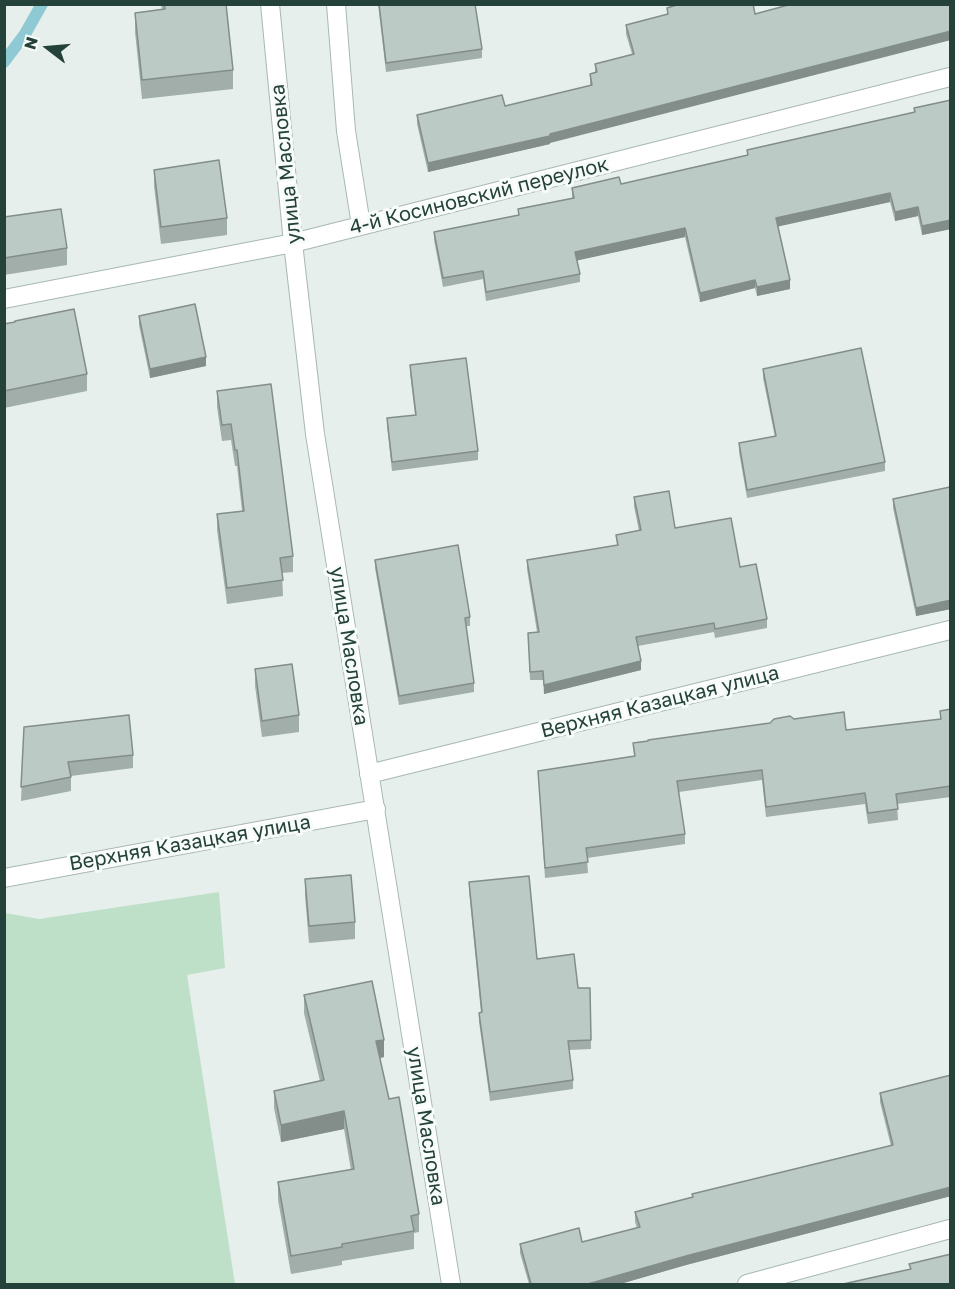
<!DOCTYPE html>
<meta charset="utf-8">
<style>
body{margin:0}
#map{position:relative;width:955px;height:1289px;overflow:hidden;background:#e6efeb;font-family:"Golos Text",sans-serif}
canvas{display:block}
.frame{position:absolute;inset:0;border:6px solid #24423a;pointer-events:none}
.north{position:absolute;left:18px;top:18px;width:60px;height:60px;-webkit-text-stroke:4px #f7fbf9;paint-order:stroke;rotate:286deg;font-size:16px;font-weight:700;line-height:24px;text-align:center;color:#24423a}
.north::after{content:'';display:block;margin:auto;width:21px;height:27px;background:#24423a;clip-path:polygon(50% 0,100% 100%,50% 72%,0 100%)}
</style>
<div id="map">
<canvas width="955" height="1289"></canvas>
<div class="frame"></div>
<div class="north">N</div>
</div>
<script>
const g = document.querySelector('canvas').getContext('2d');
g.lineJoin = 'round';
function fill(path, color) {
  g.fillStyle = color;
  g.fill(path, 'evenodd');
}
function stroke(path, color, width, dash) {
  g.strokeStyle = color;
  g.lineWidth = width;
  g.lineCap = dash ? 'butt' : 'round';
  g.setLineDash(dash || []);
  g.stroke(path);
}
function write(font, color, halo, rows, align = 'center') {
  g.font = font + ' "Golos Text",sans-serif';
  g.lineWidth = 6;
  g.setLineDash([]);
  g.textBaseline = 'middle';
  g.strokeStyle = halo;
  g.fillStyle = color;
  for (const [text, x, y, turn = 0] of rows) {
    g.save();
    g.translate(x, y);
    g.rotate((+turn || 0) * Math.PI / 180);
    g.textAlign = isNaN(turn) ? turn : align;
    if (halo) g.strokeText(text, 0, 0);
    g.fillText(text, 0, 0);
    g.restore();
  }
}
fill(new Path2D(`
 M219,892l6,76 -38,7 48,309h-230v-371l34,6z`), '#bfe0c8');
stroke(new Path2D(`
 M4,62l21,-28 17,-30`), '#8ec9d4', 12);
const minor = new Path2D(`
 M270,4l23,239 22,191 136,850
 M336,4l10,127 15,94
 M4,299l289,-56 657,-166
 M369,774l581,-144
 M4,878l372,-69
 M747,1284l203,-55`);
stroke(minor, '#a8b8b2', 20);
stroke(minor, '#fff', 18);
fill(new Path2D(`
 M161,4h65l7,66v19l-91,10 -7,-67v-19l27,-4z
 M378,4h97l7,45v9l-96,14z
 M680,4l-130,139v1l-122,28 -11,-48v-9l88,-9 85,-20v-12l5,-2v-8l37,-10 -6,-20v-9l41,-10v-7z
 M951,100v129l-29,6 -4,-19 -23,5 -5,-19 -112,24 12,63 -33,7 -2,-8 -55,14 -15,-65 -108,23 3,14v8l-94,19 -3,-22 -40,8 -9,-47v-8l84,-17v-6l54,-11v-10l49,-4 126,-29v-5l167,-38v-4z
 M154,170l73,48v17l-66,9 -7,-58z
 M4,217l63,31v17l-63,10z
 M139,316l67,50 -56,12 -11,-53z
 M4,324l83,50v17l-83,17z
 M410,365l68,86v9l-86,11 -5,-45v-8l28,-3 -5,-42z
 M763,369l122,93v9l-138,27 -8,-46v-9l36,-6 -12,-59z
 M217,391l76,165v16l-11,1 1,23 -56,8 -10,-74v-16l25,-3 -5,-45h-2l-4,-26 -9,1 -5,-34z
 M951,489v120l-35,7 -23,-108v-9z
 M634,497l41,31 65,39 27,52v9l-52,10 -1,-6 -76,14 3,24 -97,24 -1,-14h-13l-2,-47 9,-1 -10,-63v-9l90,-14 -1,-11 23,-4 -5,-25z
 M375,560l95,57v9h-4l8,57v9l-75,13 -24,-137z
 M255,669l44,46v17l-37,5 -7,-51z
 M951,709v88l-54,7 1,16 -30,4 -3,-20 -99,13 -4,-37 -83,12 6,42v10l-98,14 1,15 -43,5 -7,-107 96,-15 -1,-13 137,-20 24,-4 52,11 94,-11v-8z
 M24,727l109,28v13l-62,8v15l-50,10z
 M305,879l50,43v17l-46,4 -4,-47z
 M469,882l68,77 41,29h12l1,61 -22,1 4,30v9l-83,12 -11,-79v-9h2l-12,-122z
 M304,995l80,62 -4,1 9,41 30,115v18l-5,1v16l-72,12v4l-51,9 -13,-74v-18l73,-12 -7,-41 -63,13 -7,-34v-17l46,-10 -16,-68z
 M880,1093l71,103 -265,69 -66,19h-91l-9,-31v-9l62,-2 55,-14 -2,-6v-10l57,-15v-3l199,-48 -11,-44z`), '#a1aea9');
fill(new Path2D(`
 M951,31v9l-401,103v1l-122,28v-9l122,-29z
 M890,193v9l-114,25v-9z
 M918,207v9l-23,5v-9z
 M951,220v9l-29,6v-9z
 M685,228v9l-110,24v-9z
 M755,280v8l-55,14v-9z
 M790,280v9l-33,7v-9z
 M206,357v9l-56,12v-9z
 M951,600v9l-35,7v-8z
 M641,661v9l-97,24v-9z
 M384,1040v17l-8,2v-18z
 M344,1111v18l-63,13v-17z
 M951,1187v9l-265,69 -66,19h-32l98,-28z`), '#838d89');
const building = new Path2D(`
 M164,4h62l7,66 -91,10 -7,-67 30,-4z
 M379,4h96l7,45 -96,14z
 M680,4h73l2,10 37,-10h159v27l-401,103v2l-122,27 -11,-48 85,-20 3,11 87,-21 -2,-11 7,-2 -2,-8 39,-10 -8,-29 42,-11 -1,-6z
 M951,100v120l-29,6 -4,-19 -23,5 -5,-19 -114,25 14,62 -33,7 -2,-7 -55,13 -15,-65 -110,24 5,22 -94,18 -3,-21 -40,7 -9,-46 85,-17 -1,-6 56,-11 -2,-10 47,-11 2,7 127,-29 -1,-5 168,-38 -1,-4z
 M219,160l8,58 -66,9 -7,-57z
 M61,209l6,39 -63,10v-41z
 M195,304l11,53 -56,12 -11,-53z
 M74,309l13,65 -83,17v-67l11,-2v-1z
 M861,348l24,114 -138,28 -8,-47 37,-7 -13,-67z
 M466,358l12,93 -86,11 -5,-44 29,-3 -6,-50z
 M271,384l22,172 -13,2 3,22 -56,8 -10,-74 27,-3 -7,-61h-2l-4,-26 -9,1 -5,-34z
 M950,487l1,113 -35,8 -23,-109z
 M669,491l6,37 56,-10 9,49 16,-3 11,55 -52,10 -1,-6 -78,14 5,24 -97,24 -1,-14 -13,1 -2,-39 11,-1 -12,-72 91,-15 -2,-10 25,-5 -7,-33z
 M458,545l12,72 -5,1 9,65 -75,13 -24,-136z
 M292,664l7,51 -37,6 -7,-52z
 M951,709v77l-55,8 2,15 -30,4 -3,-20 -99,14 -4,-37 -85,11 8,53 -99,14 2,14 -43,6 -7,-97 97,-15 -2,-13 15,-2v-1l122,-17 4,-4 16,-3 4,3 50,-7 2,18 95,-11 -1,-8z
 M129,715l4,40 -65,7 3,15 -50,10 3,-60z
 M351,875l4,47 -46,4 -4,-47z
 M529,876l8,83 37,-5 4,34h12l1,52 -23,1 5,39 -83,12 -11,-79 3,-1 -13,-130z
 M372,981l12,59 -8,1 13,58 10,-2 20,117 -8,2 3,15 -72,13v3l-51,9 -13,-74 76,-13 -10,-58 -63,14 -7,-34 50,-11 -20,-85z
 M951,1075v112l-265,69 -98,28h-57l-11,-40 59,-16 3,14 58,-15 -5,-15 58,-15 -1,-3 201,-49 -13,-52z
 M951,1254v30h-108l68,-15 -2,-5z`);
fill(building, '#bbcac4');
stroke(building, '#838d89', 1.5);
write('20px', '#24423a', '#f7fbf9', [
 ["улица Масловка",286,164,-96],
 ["4-й Косиновский переулок",479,196,-14],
 ["улица Масловка",349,646,81],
 ["Верхняя Казацкая улица",660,702,-14],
 ["Верхняя Казацкая улица",190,843,-10],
 ["улица Масловка",426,1126,81]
]);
</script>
